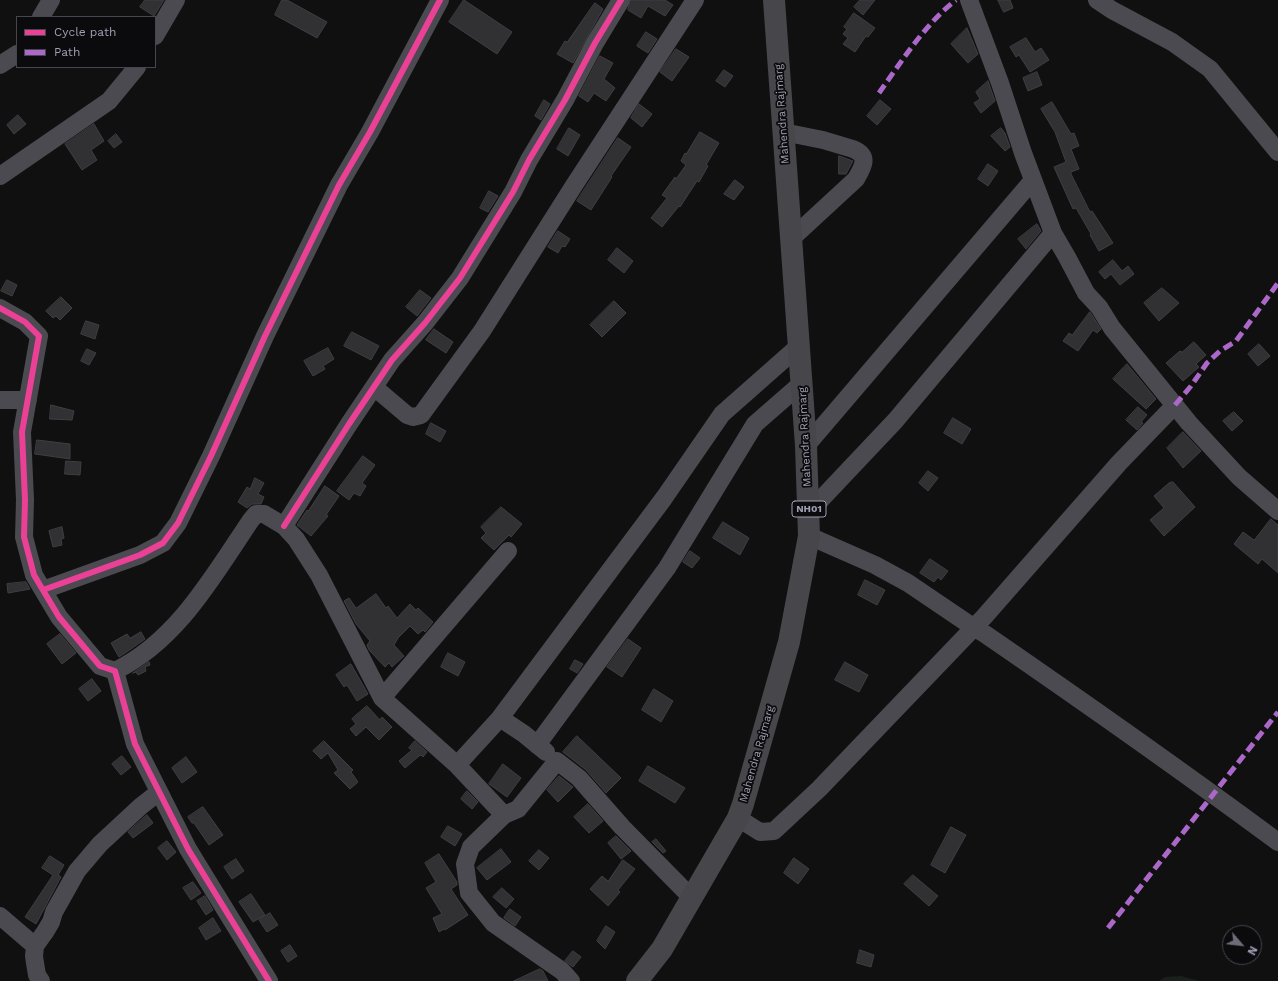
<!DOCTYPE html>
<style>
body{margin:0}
#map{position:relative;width:1278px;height:981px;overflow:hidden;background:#101010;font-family:"Work Sans",sans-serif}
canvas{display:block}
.legend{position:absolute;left:16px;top:16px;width:140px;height:52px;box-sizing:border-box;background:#0b0a0c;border:1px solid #46464f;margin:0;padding:5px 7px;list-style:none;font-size:12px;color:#9f9fb3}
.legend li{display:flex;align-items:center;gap:8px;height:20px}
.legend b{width:20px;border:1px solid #46464f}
.north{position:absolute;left:1222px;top:925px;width:40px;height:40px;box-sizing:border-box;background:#0b0a0c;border:1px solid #46464f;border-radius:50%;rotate:118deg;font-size:11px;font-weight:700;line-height:16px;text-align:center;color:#9f9fb3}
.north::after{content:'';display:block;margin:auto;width:14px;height:18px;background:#6d6d7a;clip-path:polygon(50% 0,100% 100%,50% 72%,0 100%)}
</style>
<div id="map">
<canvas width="1278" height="981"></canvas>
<ul class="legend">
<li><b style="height:5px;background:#ea4096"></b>Cycle path</li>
<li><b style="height:5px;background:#ac68c9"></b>Path</li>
</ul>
<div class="north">N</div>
</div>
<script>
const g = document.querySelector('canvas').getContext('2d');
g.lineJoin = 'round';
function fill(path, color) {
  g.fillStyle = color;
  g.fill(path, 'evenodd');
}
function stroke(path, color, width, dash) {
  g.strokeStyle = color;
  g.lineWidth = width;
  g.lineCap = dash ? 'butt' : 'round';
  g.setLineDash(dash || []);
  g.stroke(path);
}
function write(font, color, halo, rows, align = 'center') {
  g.font = font + ' "Work Sans",sans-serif';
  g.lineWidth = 3.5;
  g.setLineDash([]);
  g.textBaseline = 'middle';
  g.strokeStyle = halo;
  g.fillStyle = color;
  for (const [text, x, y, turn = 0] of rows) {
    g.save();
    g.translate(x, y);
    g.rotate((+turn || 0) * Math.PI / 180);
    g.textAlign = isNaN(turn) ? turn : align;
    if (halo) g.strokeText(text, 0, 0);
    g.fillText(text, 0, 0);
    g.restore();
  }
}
fill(new Path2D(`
 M1181,976l18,5h-40l6,-4z`), '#1a201c');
const building = new Path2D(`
 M145,0h19l-10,16 -14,-9z
 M282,0h5l40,22 -10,16 -42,-23z
 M464,0l48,32 -15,22 -48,-32z
 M631,0h34l8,5 -8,11 -17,-10 -7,12 -13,-8z
 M860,0h15l-12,15 -9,-8z
 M998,0h12l3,8 -9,4z
 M595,3l8,6 -30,54 -16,-9 8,-13 2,1z
 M854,13l21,15 -7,9 -2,-1 -11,16 -12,-8 5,-6 -5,-4 4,-5 -3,-2z
 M967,28l11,26 -10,9 -17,-19z
 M646,32l11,7 -9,14 -11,-7z
 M1026,38l9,14 6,-4 8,12 -19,12 -11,-17 -3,2 -6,-10z
 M676,49l13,8 -17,24 -12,-9z
 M600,56l13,7 -9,16 11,9 -9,13 -12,-8 -6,9 -9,-6z
 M724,70l9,6 -8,11 -9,-6z
 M1037,72l5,13 -14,6 -5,-13z
 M988,81l7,20 -14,12 -7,-10 6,-4 -4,-7z
 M544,100l6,4 -9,16 -6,-4z
 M880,100l11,9 -14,16 -10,-9z
 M1052,102l19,32 3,-1 5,13 -8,3 8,20 -8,3v2l19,38 2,-1 21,32 -14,8 -9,-16 1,-1 -15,-26 -3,1 -19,-42 12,-5 -11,-30 -14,-23z
 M639,104l13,10 -10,13 -11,-9z
 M18,115l8,9 -12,10 -7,-9z
 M94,124l10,17 -13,9 6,10 -15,10 -17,-26z
 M569,128l11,7 -12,21 -11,-7z
 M1001,128l4,5 5,14 -5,4 -14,-15z
 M700,132l19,11 -13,22 2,1 -9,16 -2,-1 -17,26 -1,-1 -17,21 -11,-9 16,-20 -5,-3 13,-18 1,2 10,-14 -5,-4 4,-8 1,1z
 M116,134l6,8 -8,6 -6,-7z
 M618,138l13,9 -20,29 1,1 -21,33 -14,-9z
 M839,156l14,5 -7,13h-7z
 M988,164l10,7 -10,15 -10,-7z
 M735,180l9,7 -10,13 -10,-6z
 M489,191l9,5 -10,16 -8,-4z
 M1037,224l4,7 -15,18 -8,-10z
 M558,231l12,8 -5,8 -3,-1 -4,7 -10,-6z
 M617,248l16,13 -9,12 -16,-13z
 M1113,260l9,11 6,-5 6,8 -14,11 -9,-11 -6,5 -6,-7z
 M7,280l10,5 -5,11 -11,-5z
 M1162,288l17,15 -20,18 -15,-18z
 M420,290l11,8 -14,18 -11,-9z
 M61,297l11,11 -12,12 -4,-4 -3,2 -7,-7z
 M614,301l12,12 -24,24 -12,-12z
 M1090,312l11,17 -4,4 -4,-3 -15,21 -15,-10 6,-8 3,2z
 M86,321l13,4 -4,14 -14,-5z
 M434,329l19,13 -7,11 -20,-13z
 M352,332l27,14 -8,14 -27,-14z
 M1194,342l12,13 -10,9 3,3 -16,14 -17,-18 14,-12 2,1z
 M1259,344l11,12 -12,10 -10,-12z
 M328,348l6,11 -11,7 2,3 -12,7 -9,-15z
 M87,349l9,4 -7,12 -8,-4z
 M1127,364l29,35 -10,10 -33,-30z
 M51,405l23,6 -2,9 -22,-1z
 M1138,407l9,8 -6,7 2,1 -6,7 -11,-10z
 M1234,412l9,9 -11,10 -9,-10z
 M953,418l18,11 -9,15 -18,-11z
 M431,423l15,8 -6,11 -14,-8z
 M1183,432l18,19 -18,17 -16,-20z
 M37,440l33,4v15l-35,-5z
 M363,456l12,9 -13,18 4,3 -6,10 -6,-3 -5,7 -12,-9z
 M66,461l15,1 -1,13 -15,-1z
 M928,471l10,7 -10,13 -9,-8z
 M255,478l9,5 -6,11 6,3 -3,7h-9l-5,4 -9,-6 9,-15 3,2z
 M1173,482l22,25 -31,29 -14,-16 14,-12 -10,-12 15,-13z
 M325,486l14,10 -13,19 2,1 -17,20 -14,-11 10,-15 1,1z
 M501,507l21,17 -11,13 -2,-2 -15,15 -13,-12 5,-5 -5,-6z
 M1271,519l7,6v48l-16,-14 -4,5 -24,-20 9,-12 11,8z
 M723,522l26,16 -9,17 -27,-17z
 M62,527l2,11 -3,1 1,6 -9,2 -4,-16z
 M690,551l10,7 -8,10 -9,-6z
 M930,559l18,12 -7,9 -3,-3 -4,5 -14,-9z
 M865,580l20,10 -8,15 -19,-10z
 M26,582l4,7 -22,4 -1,-9z
 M376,594l10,14 2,-2 9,12 13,-14 6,6 2,-2 15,14 -8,10 -2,-2 -5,4 -8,-8 -12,12 -4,7 10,11 -12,11 -3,-4 -4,4 -16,-17 -2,-5 3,-4 -14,-17 -12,-23 5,-3 7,10z
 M141,632l4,7 -14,10 -12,8 -8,-14 16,-9 3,4z
 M60,634l16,19 -14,11 -15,-20z
 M628,639l13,9 -19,29 -15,-10z
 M448,653l17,9 -7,14 -17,-9z
 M575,660l8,4 -6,9 -7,-4z
 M149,662l1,3 -5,2 1,4 -8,4 -2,-3 -3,1z
 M845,662l23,13 -9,17 -24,-12z
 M351,664l17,30 -11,7 -10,-16 -3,2 -8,-12z
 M92,679l9,12 -13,10 -9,-12z
 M654,689l19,12 -12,21 -19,-12z
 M367,706l13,14 2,-3 10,10 -13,13 -13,-13 -10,9 -6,-7 6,-5 -4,-5z
 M577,736l44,42 -15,15 -20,-23 -23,-18z
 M324,741l29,29 -2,2 7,10 -8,7 -16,-16 4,-3 -10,-17 -7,6 -8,-8z
 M415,741l12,11 -4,5 -2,-2 -2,1 -14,12 -6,-7 13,-11 -3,-2z
 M122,756l9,11 -10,8 -9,-11z
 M186,757l11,15 -15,11 -10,-15z
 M503,764l18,14 -14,19 -18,-13z
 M648,766l37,22 -10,15 -36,-22z
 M559,776l14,11 -15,15 -11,-12z
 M467,791l11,11 -6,7 -11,-10z
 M588,804l15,17 -14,12 -15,-16z
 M203,807l20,28 -14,10 -15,-22h-2l-4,-6z
 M147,815l6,8 -20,15 -5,-6z
 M448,826l14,8 -7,12 -14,-9z
 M951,827l15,8 -21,38 -14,-8z
 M616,836l15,15 -10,8 -13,-16z
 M656,839l10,12 -3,2 -11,-11z
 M167,841l9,11 -9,8 -9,-12z
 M501,849l10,13 -24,18 -10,-12z
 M539,850l10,8 -10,12 -10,-9z
 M439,854l18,28v3l-6,4 17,26 -23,15 -1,-1 -5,3 -6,-14 9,-4 -16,-26 10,-6 -11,-19z
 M50,856l14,9 -6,10 3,2 -25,47 -11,-7 28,-42 -11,-7z
 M794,858l15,11 -11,15 -14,-11z
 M236,859l8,12 -12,8 -8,-12z
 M623,860l12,9 -17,21 2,2 -12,14 -18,-17 12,-13 6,5z
 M913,875l25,21 -9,10 -25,-22z
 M193,882l8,11 -10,7 -8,-12z
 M502,888l12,11 -8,9 -13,-11z
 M251,894l14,21 -12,7 -14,-20z
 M205,896l8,14 -7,5 -9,-14z
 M510,909l11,8 -6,9 -11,-8z
 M270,913l8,12 -11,7 -8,-12z
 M213,918l8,13 -15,9 -7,-12z
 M606,926l9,6 -10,17 -8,-8z
 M290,945l7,11 -9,6 -7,-11z
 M860,950l14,5 -3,12 -14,-4z
 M573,951l8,6 -8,10 -8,-6z
 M540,969l3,2 5,10h-34z`);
fill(building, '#313133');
stroke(building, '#3f3e44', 1);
stroke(new Path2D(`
 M969,0l31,83 23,70 30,80 14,24 19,36 13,14 13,21 77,95 50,54 39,34
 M1097,0l15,10 60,32 38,27 68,83
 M41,17l10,-17
 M155,36l21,-36
 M0,65l17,-11
 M783,132l40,8 30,9c17,7 10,18 3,30l-65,60
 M0,176l109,-75 28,-34
 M0,308l25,14 14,14 -17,96 3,68 -1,37 10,38 25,42 41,49 15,5 20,73 53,105 81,132
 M374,387l33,28 6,2 8,-2 61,-84 91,-144 122,-187
 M0,400h28
 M806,446l227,-266
 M809,512l86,-91 158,-188
 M284,526l65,-102 43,-64 33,-37 35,-45 53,-86 16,-32 36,-60 30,-57 26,-43
 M809,536l66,29 33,18 65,44
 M43,590l97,-35 23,-12 15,-20 33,-67 54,-120 74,-151 31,-53 70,-132
 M973,627l12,7c99,68 197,137 293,208
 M115,671c63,-31 98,-95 136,-151l5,-6h8l20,12 12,13 23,36 63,123 75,67 47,50
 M382,698l126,-147
 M500,718l164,-220 58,-84 77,-68
 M537,745l130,-177 88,-144 47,-41
 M457,765l43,-47 24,16 22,18
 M738,818l22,14 14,-1 45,-42 165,-172 135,-154 56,-58
 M0,916l35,30
 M41,981l-4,-6 -2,-12 -1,-7 1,-10 10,-14 6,-10 3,-10 23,-41 23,-27 41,-38 18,-14
 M571,981l-9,-10 -69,-48 -24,-30 -4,-29 6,-17 33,-32 14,-6 39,-48 22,17 43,49 69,70`), '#4a4a50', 18);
stroke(new Path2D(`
 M637,981l25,-32 76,-131 5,-14 46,-162 20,-106 -3,-90 -32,-446`), '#46464b', 22);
stroke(new Path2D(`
 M879,93c22,-31 47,-70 77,-93
 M1175,405l16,-19 16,-23 13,-12 16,-10 42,-58
 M1108,928l170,-216`), '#ac68c9', 5, [10, 5]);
stroke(new Path2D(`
 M0,308l25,14 14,14 -17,96 3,68 -1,37 10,38 25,42 41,49 15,5 20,73 53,105 81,132
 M284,526l65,-102 43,-64 33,-37 35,-45 53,-86 16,-32 36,-60 30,-57 26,-43
 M43,590l97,-35 23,-12 15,-20 33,-67 54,-120 74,-151 31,-53 70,-132`), '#ea4096', 6);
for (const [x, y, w] of [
 [809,509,34]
]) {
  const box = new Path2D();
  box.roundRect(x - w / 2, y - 8, w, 16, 3);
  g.fillStyle = '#0b0a0c';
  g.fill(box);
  stroke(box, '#9f9fb3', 1);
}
write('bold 10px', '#9f9fb3', null, [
 ["NH01",809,509]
]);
write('11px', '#9f9fb3', '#0b0a0c', [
 ["Mahendra Rajmarg",782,114,-94],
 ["Mahendra Rajmarg",805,437,-93],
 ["Mahendra Rajmarg",757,754,-74]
]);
</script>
